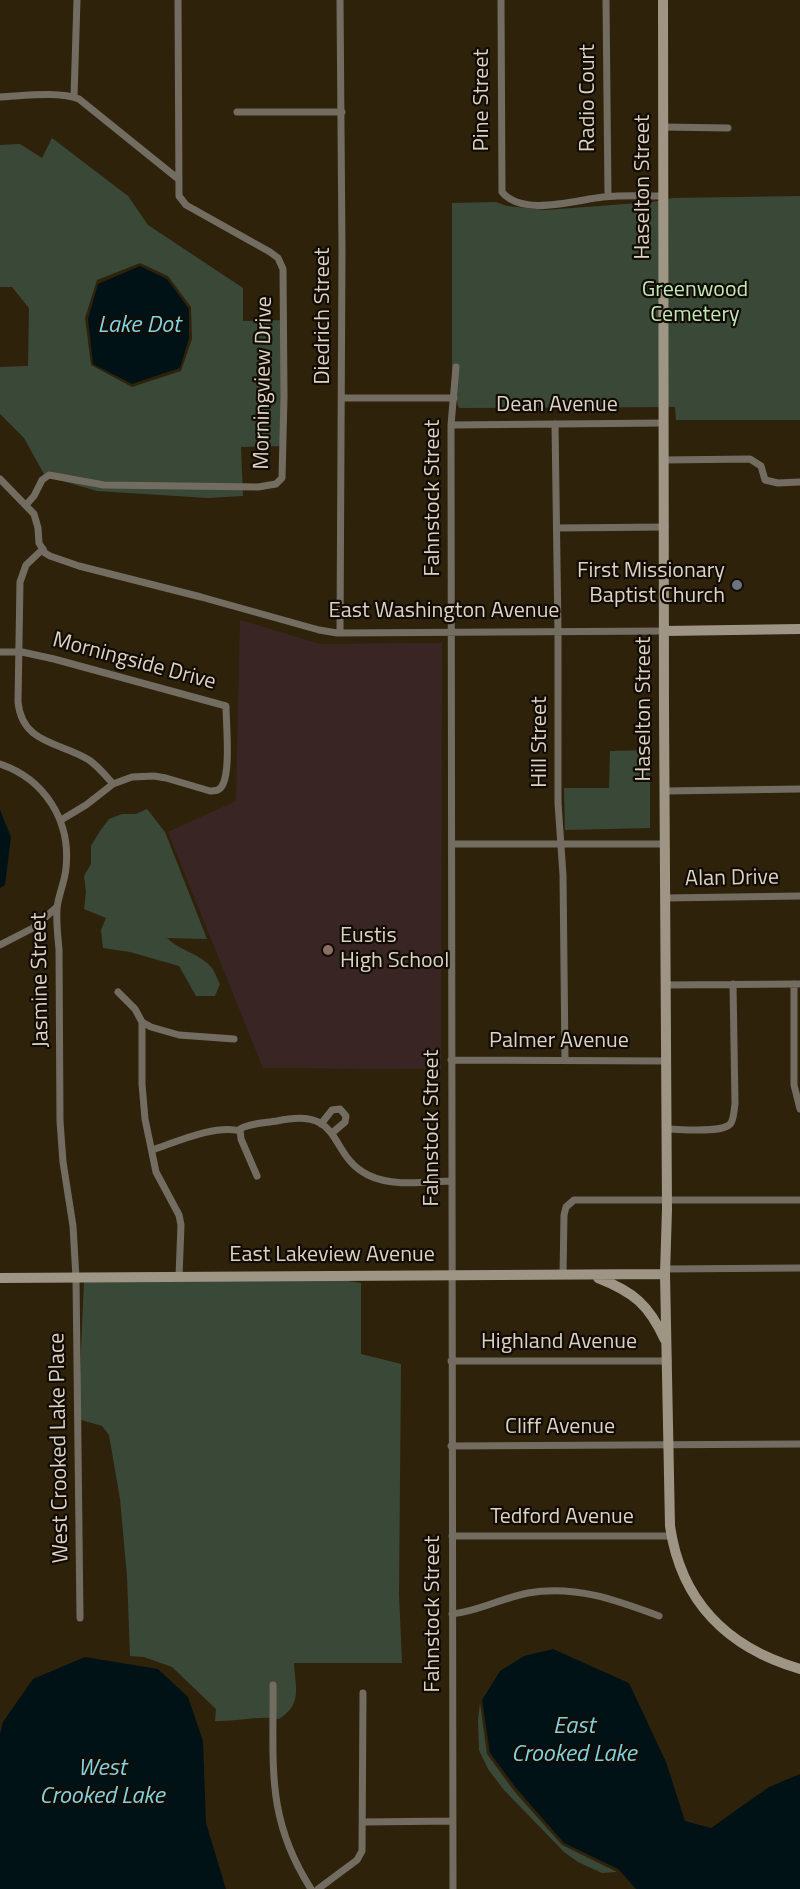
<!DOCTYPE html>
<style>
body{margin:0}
canvas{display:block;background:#2e220b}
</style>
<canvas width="800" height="1889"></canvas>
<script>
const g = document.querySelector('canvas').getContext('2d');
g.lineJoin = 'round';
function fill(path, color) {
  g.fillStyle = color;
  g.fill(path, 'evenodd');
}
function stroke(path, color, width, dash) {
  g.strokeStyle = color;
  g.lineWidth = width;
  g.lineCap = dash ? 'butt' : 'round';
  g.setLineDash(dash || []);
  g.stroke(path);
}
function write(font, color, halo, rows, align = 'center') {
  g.font = font + ' "Titillium Web",sans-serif';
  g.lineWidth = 4.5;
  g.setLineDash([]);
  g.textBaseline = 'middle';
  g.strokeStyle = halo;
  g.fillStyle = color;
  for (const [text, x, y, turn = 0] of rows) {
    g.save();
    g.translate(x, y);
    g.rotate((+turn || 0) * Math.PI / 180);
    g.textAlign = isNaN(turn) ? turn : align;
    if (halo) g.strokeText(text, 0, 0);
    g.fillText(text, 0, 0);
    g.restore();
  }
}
fill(new Path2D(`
 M240,620l80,24 122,-1 -1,426 -178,-1 -95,-236 68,-31z`), '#392624');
fill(new Path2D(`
 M52,138l76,58 20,29 95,63v33l43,-1 -1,126 -44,1 2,49 -35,2 -111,-7 -52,-15 -21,-38 -24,-24v-47l28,-1 1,-58 -17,-21h-12v-142l20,-1 22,14zM140,263l28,13 23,31 1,32 -11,32 -49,16 -41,-22 -6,-47 12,-38z
 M800,196v224h-124l-1,-13 -216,1 -7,-20v-185l44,-1 11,4 39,4 106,-8 21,-4z
 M650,750v78l-85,2 -1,-42h45l1,-37z
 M147,809l18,23 42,107 -40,-1c13,13 32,15 44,29 4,4 6,12 9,17l-5,12h-19l-17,-30 -49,-14 -27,-4 -2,-18 5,-12 -22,-9 2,-17 -2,-16 7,-12v-18l9,-15 9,-12 13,-5h14z
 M341,1280l20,3v71l40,10 -2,231 3,68h-108c1,24 9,41 -15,56 -21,-4 -43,3 -64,2l1,-12 -44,-42 -28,-10 -14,-1 -3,-80 -7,-77 -11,-64 -7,-9 -24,-7 6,-137z
 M480,1703l7,51 27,37 48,54 55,27 -15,1 -24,-11 -14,-10 -60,-62 -16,-21 -9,-19 -1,-30z`), '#3a4838');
fill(new Path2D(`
 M140,266l27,13 22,30v29l-9,30 -48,16 -39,-20 -5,-45 10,-35z
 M0,810l11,27 -6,48 -5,3z
 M553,1649l76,34 37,79 19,59 26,7 58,-41 31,-13v115h-164l-18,-20 -54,-26 -48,-55 -26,-35 -8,-53 18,-29 24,-15z
 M85,1657l73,12 30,28 15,44 3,82 20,66h-226v-155l3,-12 30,-43z`), '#001216');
stroke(new Path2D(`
 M340,0l2,250 -2,383
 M501,0l1,192c21,25 73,8 101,5 20,-2 41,-1 61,-1
 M606,0l2,196
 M0,97c23,-1 59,-6 79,2l98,79
 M74,97l3,-97
 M237,112h105
 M663,127l65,1
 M342,398h112
 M555,424l3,208v171l5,72 2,184
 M451,425l213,-2
 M664,460l86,-1 11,7 4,14 13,3 22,-1
 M0,479l34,35 4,14 1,15 6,10 5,3 29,10 122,31 118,33 18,3 328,-2
 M26,505l8,-9 8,-16 7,-5 55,10 154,2 18,-3 6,-6 2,-81 -1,-128 -5,-11 -8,-6 -84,-47 -7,-9 -1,-196
 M557,528l108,-1
 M43,549l-17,16 -6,17 -2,120c4,42 42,40 71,58 9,6 17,16 24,24
 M0,652h22l32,7 172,47c0,17 5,66 -4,80 -3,5 -7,5 -12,5l-44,-13 -12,-2 -22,1 -19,7 -27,21 -25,15
 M0,764c45,15 71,57 66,104 -1,14 -8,27 -9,41 -1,14 1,28 2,41l1,171 3,41 10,64 3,52 4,340
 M665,791l135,-2
 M452,844h213
 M665,898l135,-2
 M0,945l33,-17 24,-21
 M794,984v101l6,24
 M666,985l134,-1
 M118,992l17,17 7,13 9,5 28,8 55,4
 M142,1022v62l3,35 11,53 23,43 2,10 -2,51
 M451,1060l215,1
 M321,1124l11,-14 8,-1 6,7 -1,6 -13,11
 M666,1129c14,0 58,5 65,-6 3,-5 3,-13 4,-19l-2,-120
 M152,1150c24,-8 64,-26 88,-19
 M257,1176l-16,-37 -1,-10c10,-6 25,-6 37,-8 68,-15 50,34 91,54 24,12 57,7 83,6
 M665,1269l135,-1
 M563,1275l1,-60 2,-8 8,-7h226
 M451,1361h217
 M451,1446l349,-2
 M452,1536h219
 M452,1614c27,-3 50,-16 76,-21 48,-8 88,7 131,23
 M273,1685c1,80 -8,132 38,204
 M363,1822l90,-1
 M318,1889l39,-29 5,-9 1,-158
 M453,1889l-2,-1464 5,-58`), '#736c61', 7);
stroke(new Path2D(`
 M663,0l1,710 3,499 -2,65 5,252c11,76 58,122 130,143
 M665,631l135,-2
 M0,1278l665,-4
 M598,1278c36,14 51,27 67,62`), '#9f9584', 10);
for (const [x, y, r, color] of [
 [737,585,6,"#6b7280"],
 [328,950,6,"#8d6e63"]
]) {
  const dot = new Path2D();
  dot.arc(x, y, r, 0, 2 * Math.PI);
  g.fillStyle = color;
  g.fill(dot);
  stroke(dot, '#120c04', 2);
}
write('22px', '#dbd3c6', '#120c04', [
 ["Radio Court",589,98,-90],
 ["Pine Street",483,100,-90],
 ["Haselton Street",644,187,-90],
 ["Diedrich Street",324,316,-90],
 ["Morningview Drive",264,383,-89],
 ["Dean Avenue",557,406],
 ["Fahnstock Street",434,498,-90],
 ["East Washington Avenue",444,612],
 ["Morningside Drive",134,662,15],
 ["Haselton Street",645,709,-90],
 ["Hill Street",541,742,-90],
 ["Alan Drive",732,879,-1],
 ["Jasmine Street",41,980,-91],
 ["Palmer Avenue",559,1042],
 ["Fahnstock Street",433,1128,-90],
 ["East Lakeview Avenue",332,1256],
 ["Highland Avenue",559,1343],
 ["Cliff Avenue",560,1428],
 ["West Crooked Lake Place",60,1448,-91],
 ["Tedford Avenue",562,1518],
 ["Fahnstock Street",434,1614,-90]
]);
write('22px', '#bfe9b8', '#120c04', [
 ["Greenwood",695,291],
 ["Cemetery",695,316]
]);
write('22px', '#dbd3c6', '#120c04', [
 ["First Missionary",725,572],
 ["Baptist Church",725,597],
 ["Eustis",340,937,"left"],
 ["High School",340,962,"left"]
], 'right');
write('italic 24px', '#82d1df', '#120c04', [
 ["Lake Dot",139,326],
 ["East",574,1727],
 ["Crooked Lake",574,1755],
 ["West",102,1769],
 ["Crooked Lake",102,1797]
]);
</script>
